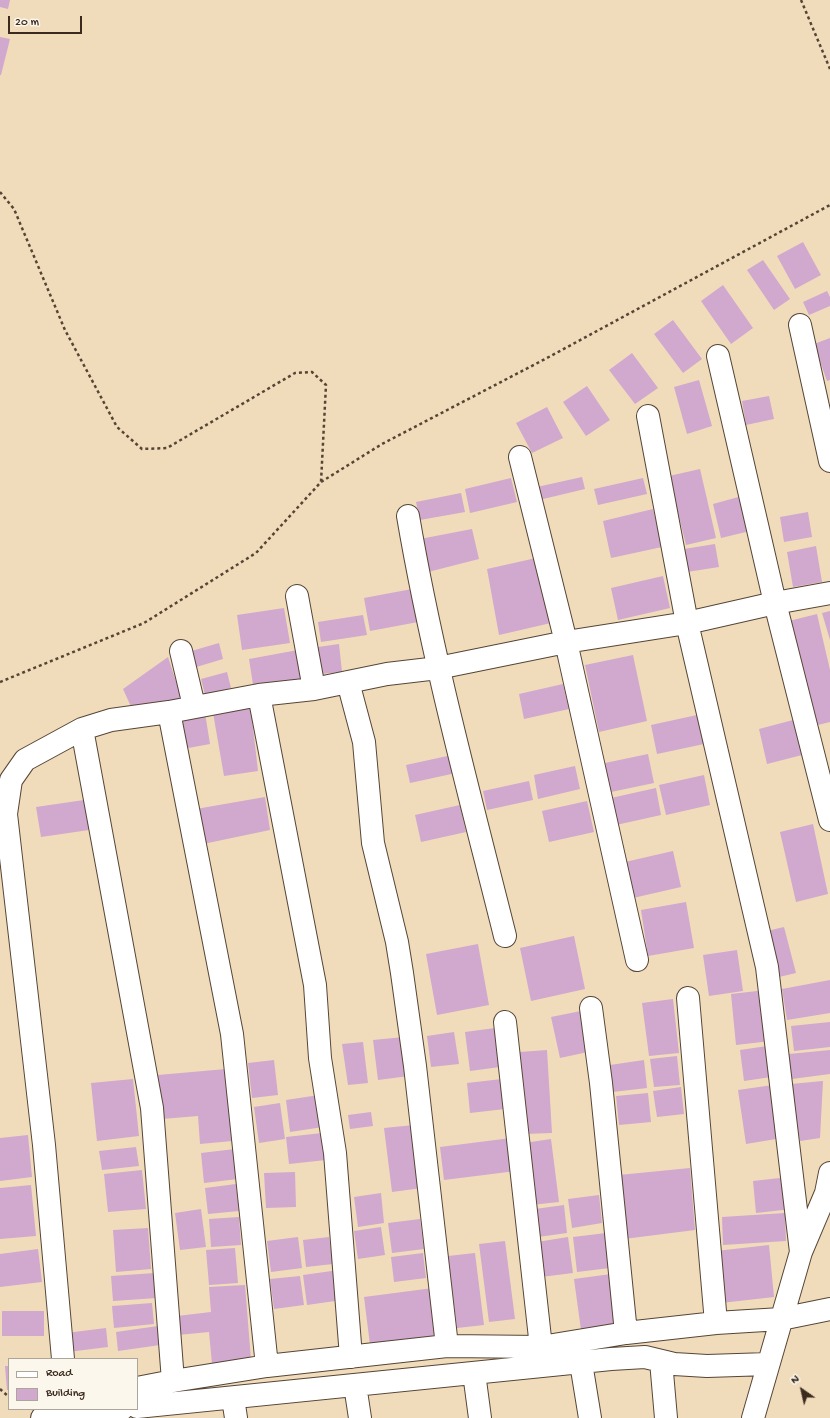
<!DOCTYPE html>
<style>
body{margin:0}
#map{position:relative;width:830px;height:1418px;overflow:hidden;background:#f0dcbb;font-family:"Gochi Hand",sans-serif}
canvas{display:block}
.legend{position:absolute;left:8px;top:1358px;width:130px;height:52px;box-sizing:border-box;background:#fbf7ec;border:1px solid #aea59a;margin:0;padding:5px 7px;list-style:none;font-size:12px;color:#3b2a1e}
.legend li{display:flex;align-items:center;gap:8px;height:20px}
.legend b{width:20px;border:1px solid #aea59a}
.north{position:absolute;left:782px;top:1370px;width:40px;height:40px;-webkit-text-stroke:3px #fbf7ec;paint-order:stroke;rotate:326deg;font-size:11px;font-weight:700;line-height:16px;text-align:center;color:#3b2a1e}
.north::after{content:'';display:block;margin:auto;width:14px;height:18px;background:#3b2a1e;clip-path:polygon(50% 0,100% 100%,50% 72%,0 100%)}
.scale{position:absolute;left:8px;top:16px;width:74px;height:18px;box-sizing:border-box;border:2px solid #3b2a1e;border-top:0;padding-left:5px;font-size:12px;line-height:14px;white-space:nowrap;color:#3b2a1e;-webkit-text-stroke:3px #fbf7ec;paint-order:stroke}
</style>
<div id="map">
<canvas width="830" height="1418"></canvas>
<ul class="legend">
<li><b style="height:5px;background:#fff"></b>Road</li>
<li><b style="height:11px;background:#d1a8ce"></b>Building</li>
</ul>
<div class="north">N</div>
<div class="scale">20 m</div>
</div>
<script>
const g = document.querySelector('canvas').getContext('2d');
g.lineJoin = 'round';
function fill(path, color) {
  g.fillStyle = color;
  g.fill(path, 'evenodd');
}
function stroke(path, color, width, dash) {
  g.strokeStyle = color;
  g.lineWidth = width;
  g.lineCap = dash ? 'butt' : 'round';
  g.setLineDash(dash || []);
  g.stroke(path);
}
fill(new Path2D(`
 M0,0h10l-2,9 -8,-2z
 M0,37l10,2 -9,36h-1z
 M803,242l18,33 -26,14 -18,-33z
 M763,260l27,39 -16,11 -27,-40z
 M723,285l30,43 -22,16 -30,-43z
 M827,291l3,6v9l-21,9 -6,-13z
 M673,320l29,39 -19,14 -29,-39z
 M830,338v42l-3,1 -13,-37z
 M632,353l26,35 -23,16 -26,-34z
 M699,380l13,46 -25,8 -13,-47z
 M587,386l23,34 -24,16 -23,-34z
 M769,396l5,23 -28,6 -4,-24z
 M547,407l16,31 -31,15 -16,-30z
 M700,469l16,69 -30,7 -17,-69z
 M582,477l3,12 -46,11 -2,-13z
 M511,478l6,24 -47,11 -5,-24z
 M643,478l4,16 -49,11 -4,-16z
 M461,493l4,19 -45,8 -4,-18z
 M742,496l8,35 -29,7 -8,-34z
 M653,509l9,38 -51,11 -8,-37z
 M808,512l4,25 -28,5 -4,-25z
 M472,529l7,30 -51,13 -8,-33z
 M715,544l4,23 -32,5 -3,-23z
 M816,546l6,36 -29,5 -6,-35z
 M536,558l15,65 -52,12 -12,-66z
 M663,576l7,32 -52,12 -7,-32z
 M412,589l6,33 -48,9 -6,-33z
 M284,608l6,35 -48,7 -5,-35z
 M830,611v29l-8,-27z
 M817,614l13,56v52l-16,4 -25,-105z
 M363,615l4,20 -46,7 -3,-20z
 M219,643l4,16 -30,9 -5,-16z
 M339,644l3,28 -21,2 -3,-27z
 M298,650l6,32 -50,9 -5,-32z
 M633,655l14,66 -48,11 -14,-67z
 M168,657l14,43 -49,11 -10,-22z
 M227,672l4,16 -26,7 -4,-16z
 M563,684l6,25 -45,10 -5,-25z
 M250,702l8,69 -34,5 -12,-69z
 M205,713l5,31 -27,5 -4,-32z
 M697,715l7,29 -47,10 -6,-29z
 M793,720l9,35 -35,9 -8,-35z
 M648,754l6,29 -43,9 -6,-29z
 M452,755l4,18 -46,10 -4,-18z
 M575,766l5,23 -42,10 -4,-24z
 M704,775l6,30 -44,10 -7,-30z
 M529,781l4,19 -46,10 -4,-19z
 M656,788l5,27 -45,10 -5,-27z
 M265,797l5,33 -67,14 -7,-35z
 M84,800l5,30 -48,7 -5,-30z
 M587,801l7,31 -45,10 -7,-31z
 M460,805l6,27 -45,10 -6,-27z
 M813,824l15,70 -32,8 -16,-70z
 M673,851l8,36 -48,11 -8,-36z
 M686,902l8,46 -46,8 -7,-46z
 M784,927l12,46 -17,4 -12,-46z
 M574,936l11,53 -54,12 -11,-53z
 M478,944l11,61 -52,10 -11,-61z
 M737,950l6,41 -34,5 -6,-41z
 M830,980v33l-43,7 -5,-31z
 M766,990l5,51 -35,4 -5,-51z
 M673,999l6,54 -30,3 -7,-53z
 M581,1011l7,41 -28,6 -9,-41z
 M830,1022v25l-36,4 -3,-25z
 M495,1028l5,39 -30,4 -5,-39z
 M454,1032l5,32 -28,3 -4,-31z
 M404,1037l5,39 -31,4 -5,-40z
 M363,1042l5,41 -20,2 -6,-41z
 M774,1045l4,31 -34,5 -4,-31z
 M547,1050l5,83 -28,1 -5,-82z
 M830,1050v24l-38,5 -3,-25z
 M677,1056l3,29 -26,2 -4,-28z
 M274,1060l4,35 -26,3 -4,-35z
 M644,1060l3,28 -34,4 -3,-27z
 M226,1069l6,72 -32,3 -2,-28 -36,3 -4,-44z
 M133,1079l6,57 -42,5 -6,-58z
 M502,1079l3,30 -35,4 -3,-30z
 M823,1081l-3,57 -20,3 -9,-57z
 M773,1085l9,53 -36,6 -8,-54z
 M681,1087l3,27 -27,3 -4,-26z
 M648,1093l3,29 -32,3 -3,-29z
 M319,1095l4,32 -33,5 -4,-32z
 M280,1103l5,36 -26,4 -5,-36z
 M371,1112l2,14 -23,3 -2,-14z
 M414,1125l8,63 -30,4 -8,-64z
 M322,1133l4,27 -37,4 -3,-27z
 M28,1135l4,42 -32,4v-43z
 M511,1138l5,33 -72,9 -4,-33z
 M551,1139l8,63 -28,3 -7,-62z
 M136,1147l3,19 -37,4 -3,-19z
 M235,1149l3,30 -34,4 -3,-30z
 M690,1168l5,62 -71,9 -5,-64z
 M142,1170l4,39 -38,3 -4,-38z
 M295,1172l1,35 -30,1 -2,-35z
 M789,1177l3,32 -36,4 -3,-32z
 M236,1184l3,27 -31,3 -3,-26z
 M31,1185l5,51 -36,3v-51z
 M381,1193l3,30 -26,4 -4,-30z
 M599,1195l3,28 -30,5 -4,-29z
 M564,1205l3,28 -29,4 -3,-28z
 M201,1209l5,38 -26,3 -5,-37z
 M785,1213l1,28 -63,4 -1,-28z
 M239,1217l2,28 -30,2 -2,-28z
 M420,1219l4,30 -32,4 -4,-30z
 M381,1227l4,28 -27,4 -4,-28z
 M148,1228l3,41 -35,3 -3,-42z
 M606,1233l4,35 -33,4 -4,-35z
 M298,1237l4,31 -31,4 -4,-31z
 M329,1237l4,27 -27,3 -3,-27z
 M568,1237l5,36 -32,4 -4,-35z
 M505,1241l10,78 -26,3 -10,-78z
 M769,1245l5,52 -53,6 -5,-52z
 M235,1248l3,35 -29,2 -3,-35z
 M38,1249l4,33 -42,5v-33z
 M423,1253l3,25 -32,4 -3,-25z
 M475,1253l9,72 -27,3 -9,-72z
 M339,1270l3,30 -35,5 -4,-30z
 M155,1273l2,25 -44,3 -2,-25z
 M611,1274l7,51 -37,5 -7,-51z
 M300,1276l4,29 -30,4 -4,-30z
 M245,1285l6,75 -39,4 -3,-32 -31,3 -1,-19 34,-4 -2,-25z
 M433,1288l6,48 -69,9 -6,-48z
 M152,1303l2,21 -40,4 -2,-22z
 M2,1311h42v25h-42z
 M158,1326l2,19 -42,6 -2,-19z
 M106,1328l2,19 -40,5 -2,-19z
 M5,1366h4v24h-2z`), '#d1a8ce');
const minor = new Path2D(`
 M800,325l30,136
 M718,356l57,247 55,217
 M648,416l39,207 80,344 34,285
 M520,457l46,185 71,318
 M408,516c24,141 62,280 97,420
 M297,596l17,93
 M181,651l13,55
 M348,682l16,60 9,101 24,99 5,31 13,93 32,280
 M259,695l56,290 5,73 15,95 16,204
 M169,712l63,322 35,332
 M82,729l70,379 21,273
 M688,998l28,325
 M591,1008l10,75 25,250
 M505,1022l36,325
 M63,1359l-19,-214 -38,-331 5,-34 14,-20 57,-31 29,-9 58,-8 90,-17 55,-6 73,-15 51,-6 128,-26 121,-19 88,-20 55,-10
 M661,1361l5,57
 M581,1363l9,55
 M474,1373l6,45
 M355,1385l5,33
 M137,1388l36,-7 94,-15 180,-20 94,1 85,-14 90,-10 65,-4 49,-10
 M233,1398l3,20
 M137,1407l474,-48 34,-2 29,7 33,2 61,-2
 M42,1418l80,-9
 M753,1418l48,-166 25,-59 4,-20`);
stroke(minor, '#564536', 24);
stroke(new Path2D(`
 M801,0l29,69
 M0,192l14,17 51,121 52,97 25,22 25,-1 128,-75 17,-1 14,13 -5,97
 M0,682l144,-59 112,-70 65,-71 61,-38 165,-86 283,-153
 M0,1389l9,8`), '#564536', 2.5, [3, 3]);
stroke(minor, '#fff', 22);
</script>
